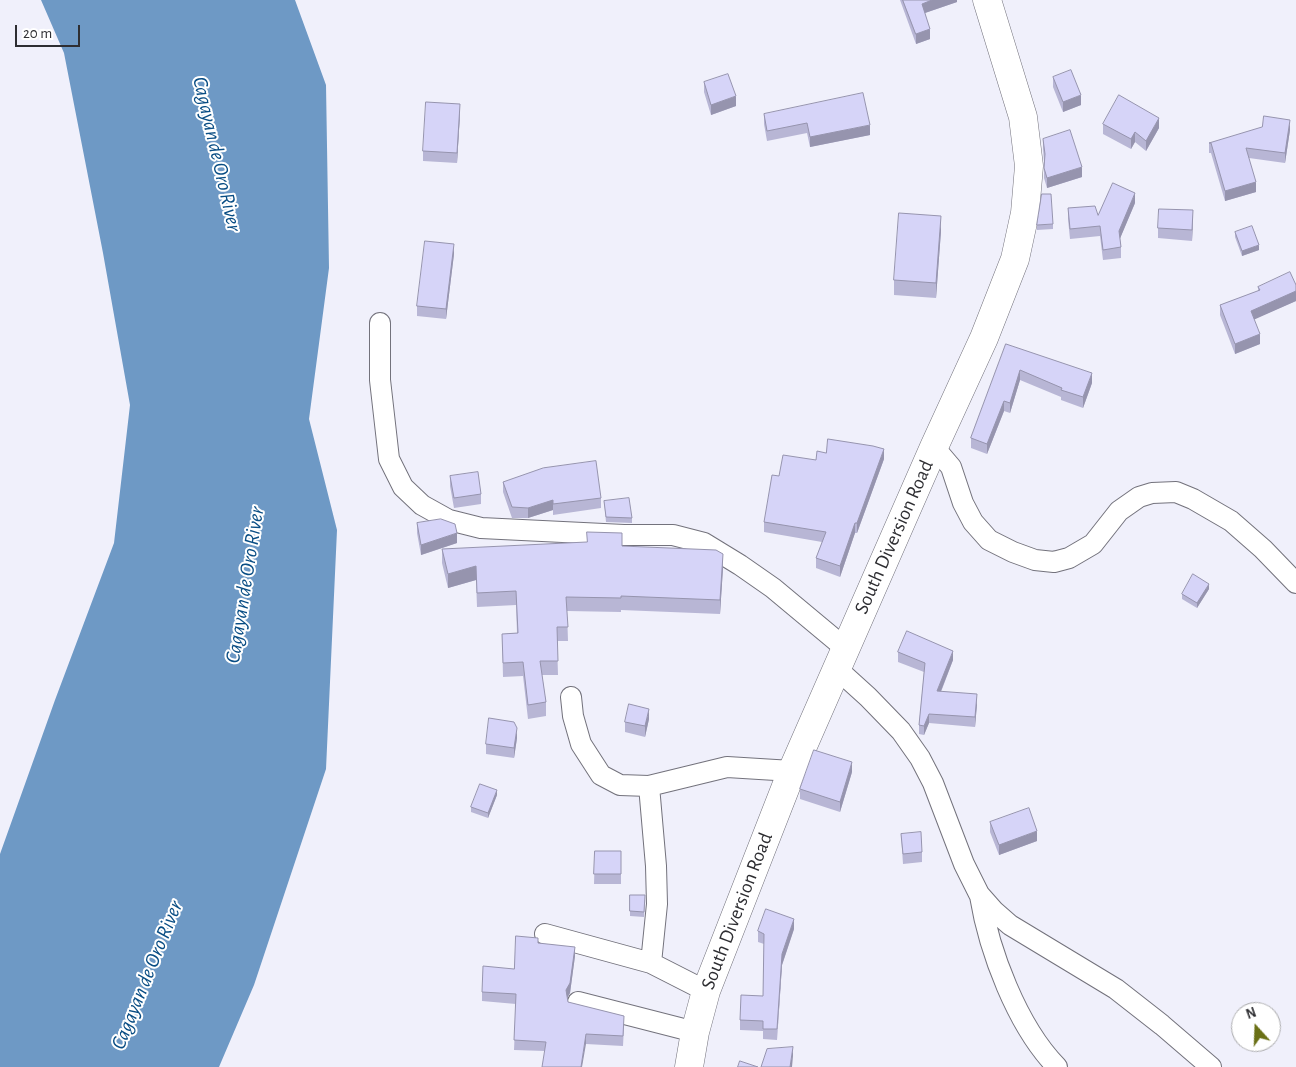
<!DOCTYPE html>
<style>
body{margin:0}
#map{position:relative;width:1296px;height:1067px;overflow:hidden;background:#f0f0fb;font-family:"Alegreya Sans",sans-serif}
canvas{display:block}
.north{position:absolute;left:1231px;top:1002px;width:50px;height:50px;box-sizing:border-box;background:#fff;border:1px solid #ababad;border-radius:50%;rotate:340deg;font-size:14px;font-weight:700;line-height:20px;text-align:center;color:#2e2e32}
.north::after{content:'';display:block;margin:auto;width:18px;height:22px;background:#6a7016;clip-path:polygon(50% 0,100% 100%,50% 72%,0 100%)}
.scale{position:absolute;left:15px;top:25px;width:65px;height:22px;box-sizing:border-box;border:2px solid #2e2e32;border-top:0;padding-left:6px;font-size:15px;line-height:18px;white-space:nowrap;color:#2e2e32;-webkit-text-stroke:4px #fff;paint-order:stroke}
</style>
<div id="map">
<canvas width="1296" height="1067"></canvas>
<div class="north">N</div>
<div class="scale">20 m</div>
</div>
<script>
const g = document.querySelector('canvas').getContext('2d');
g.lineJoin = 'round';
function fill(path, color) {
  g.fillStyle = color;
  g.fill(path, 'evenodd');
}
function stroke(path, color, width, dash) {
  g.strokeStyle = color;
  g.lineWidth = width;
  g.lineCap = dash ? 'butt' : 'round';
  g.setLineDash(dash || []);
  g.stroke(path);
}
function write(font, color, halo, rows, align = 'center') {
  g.font = font + ' "Alegreya Sans",sans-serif';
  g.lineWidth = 4;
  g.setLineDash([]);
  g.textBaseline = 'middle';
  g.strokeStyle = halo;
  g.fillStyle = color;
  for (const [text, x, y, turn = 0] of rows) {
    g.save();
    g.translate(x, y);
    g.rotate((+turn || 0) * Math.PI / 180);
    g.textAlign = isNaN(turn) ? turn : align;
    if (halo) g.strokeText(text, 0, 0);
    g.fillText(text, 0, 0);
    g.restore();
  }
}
fill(new Path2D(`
 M41,0h254l31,85 3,183 -20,151 28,111 -11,239 -72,216 -35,82h-219v-213l55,-154 59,-157 16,-138 -27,-152 -39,-200z`), '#6e99c5');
const street = new Path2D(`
 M380,323v57l9,79 14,28 19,18 27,15 32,8 143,7h49l31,8 36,22 33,23 72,60
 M934,447l17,20 12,36 10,19 16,18 24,12 22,8 19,2 15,-4 24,-14 26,-33 20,-14 13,-4 24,-1 17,7 38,22 32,28 33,34
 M836,668l32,29 33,34 19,27 13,25 31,81 15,30 15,17 16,14 106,64 46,36 49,42
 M571,697l2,19 8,28 20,31 19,10 29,1 78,-19 65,4
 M649,786l7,80 1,38 -6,59
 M980,896c9,55 37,130 77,171
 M545,934l106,29 55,28
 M578,1002l117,30`);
const secondary = new Path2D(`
 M689,1067l6,-35 11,-41 86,-220 142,-324 50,-109 31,-79 10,-46 4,-47 -6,-49 -36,-117`);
stroke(street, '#73727c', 22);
stroke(secondary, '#73727c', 29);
stroke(street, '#fff', 20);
stroke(secondary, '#fff', 28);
fill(new Path2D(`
 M900,0h57v2l-32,11 5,26 -14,5z
 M1053,77l28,28 -18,7 -10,-25z
 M704,82l32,24 -25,9 -7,-23z
 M460,114l-3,49 -34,-2v-10z
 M764,114l106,21 -60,12 -3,-14 -40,8 -3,-17z
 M1103,124l56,4 -13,23 -11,-9 -4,7 -28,-15z
 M1290,130l-5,33 -36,-5 7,34 -31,9 -14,-48h-2v-10z
 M1043,139l39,38 -35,11 -3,-10v-17l-1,-12z
 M1135,203l-15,35 1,9v11l-18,2 -3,-24 -30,3 -2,-20v-11l30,7z
 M1193,220l-1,21 -34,-3v-10z
 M1053,224v5l-16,1v-5z
 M941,231l-5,67 -42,-3v-15z
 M1235,232l24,18 -17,6 -7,-19z
 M454,254l-8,65 -29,-3v-10z
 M1296,285v16l-42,18 6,25 -25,10 -15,-39v-10l38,-14v-4z
 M1006,344l86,39 -9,25 -22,-8v-3l-41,-17 -10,33 -6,-2 -17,43 -16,-6v-10z
 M884,459l-27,74h-2l-15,44 -24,-9v-10l6,-16 -58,-10v-10l52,-62z
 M450,476l31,18v10l-27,4 -4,-22z
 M503,482l98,16v10l-48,7v-5l-25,8h-16l-9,-26z
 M604,501l28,17v5l-26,-1z
 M417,523l40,20 -36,12 -4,-22z
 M622,546l101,22 -3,46 -99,-4v2l-54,-1 1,30h-11l1,34h-16l4,27v14l-18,3 -5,-43 -20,1 -1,-43 15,-1 -1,-28 -39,2 -1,-27 -28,8 -6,-25v-14z
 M1209,589l-12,19 -15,-9v-5z
 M898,652l55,8 -12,32 36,12 -2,23 -46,-4 -5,12 -5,-1v-9l5,-53 -26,-10z
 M649,719l-4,18 -20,-5v-10z
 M517,738l-3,20 -28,-4v-10z
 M852,772l-12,40 -40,-13v-10z
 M497,795l-9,23 -17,-6v-5z
 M990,822l47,19 -38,14 -9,-23z
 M901,834l21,18v10l-19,2z
 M595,851h26v33h-27z
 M630,895l15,5 -1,17 -14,-1z
 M794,929l-12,36 -5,75 -14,-1v-8l-23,-1v-10l23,-24 1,-52 -6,-2v-11z
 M538,943l37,13 -5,37 -3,5 1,4 56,24 -1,20 -37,-2 -41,7 -31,-1 2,-46 -34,-3v-9l32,-23z`), '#b8b6d5');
fill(new Path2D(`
 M932,0h25v2l-35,12v-10z
 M930,29v10l-14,5v-10z
 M1081,95v10l-18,7v-10z
 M736,96v10l-25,9v-10z
 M460,104v10l-3,49v-10z
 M1159,118v10l-13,23v-10z
 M1290,120v10l-5,33v-10z
 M870,125v10l-60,12v-10z
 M1135,132v10l-4,7v-10z
 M1082,167v10l-35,11v-10z
 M1256,182v10l-31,9v-10z
 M1135,193v10l-16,38v-10z
 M1193,210v10l-1,21v-11z
 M941,216v15l-5,67v-15z
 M454,244v10l-8,65v-10z
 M1259,245v5l-17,6v-5z
 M1296,291v10l-45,20v-10z
 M1260,334v10l-25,10v-10z
 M1020,370v10l-10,33v-10z
 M1092,373v10l-9,25v-11z
 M1004,401v10l-17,43v-10z
 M884,449v10l-27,74v-10z
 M553,500v10l-25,8v-10z
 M855,523v10l-15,44v-11z
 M457,533v10l-36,12v-10z
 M723,554v14l-3,46v-14z
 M476,566v14l-28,8v-14z
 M1209,584v5l-12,19v-5z
 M953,651v9l-16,41v-10z
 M977,694v10l-2,23v-10z
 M649,709v10l-4,18v-11z
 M929,714v9l-5,12v-9z
 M517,728v10l-3,20v-10z
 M852,762v10l-12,40v-10z
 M497,790v5l-9,23v-5z
 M1037,831v10l-38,14v-10z
 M794,919v10l-12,36 -5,75 5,-86z
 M575,947v9l-5,37 -4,7v-10z
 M586,1034v10l-4,23h-1z
 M793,1047v9l-1,11h-2z`), '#9694ae');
const building = new Path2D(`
 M903,0h29l-10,4 8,25 -14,5z
 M1071,70l10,25 -18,7 -10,-25z
 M728,74l8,22 -25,9 -7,-23z
 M863,93l7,32 -60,12 -3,-14 -40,8 -3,-17z
 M1119,95l40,23 -13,23 -11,-9 -4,7 -28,-15z
 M426,102l34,2 -3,49 -34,-2z
 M1264,116l26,4 -5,33 -39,-5 10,34 -31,9 -14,-48h-2l53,-16z
 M1070,130l12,37 -35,11 -3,-10 1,-14 -2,-15z
 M1113,183l22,10 -16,38 2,16 -18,3 -3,-24 -30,3 -2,-21 27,-2 3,9z
 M1042,194h9l2,30 -16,1z
 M1159,209l34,1 -1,20 -34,-2z
 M899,213l42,3 -5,67 -42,-3z
 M1252,226l7,19 -17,6 -7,-19z
 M425,241l29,3 -8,65 -29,-3z
 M1290,272l6,13v6l-45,20 9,23 -25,10 -15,-39 40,-15 -2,-3z
 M1006,344l86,29 -9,24 -22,-7 1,-2 -42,-18 -10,33 -6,-2 -17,43 -16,-6z
 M828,439l45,7 11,3 -27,74h-2l-15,43 -24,-8 10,-26 -62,-10 8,-47 7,1 4,-21 33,5 1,-9 9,2z
 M596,461l5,37 -48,6v-4l-25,8 -16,-1 -9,-25 40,-14z
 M478,472l3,22 -27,4 -4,-22z
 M629,498l3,20 -26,-1 -2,-16z
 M441,519l14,5 2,9 -36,12 -4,-22z
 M587,532l35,1v13l94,4 7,4 -3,46 -99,-4v2l-55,-1 2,30h-11l1,34h-18l6,41 -18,3 -5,-43 -20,1 -1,-29 16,-1 -2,-42 -39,2 -1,-27 -28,8 -6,-25 145,-7z
 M1193,574l16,10 -12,19 -15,-9z
 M907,631l46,20 -16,40 40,3 -2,23 -46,-3 -5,12 -5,-1 6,-62 -27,-11z
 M629,704l20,5 -4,17 -20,-4z
 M489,718l25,4 3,6 -3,20 -28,-4z
 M814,750l38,12 -12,40 -40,-13z
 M480,784l17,6 -9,23 -17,-6z
 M1029,808l8,23 -38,14 -9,-23z
 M921,832l1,20 -19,2 -2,-20z
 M595,851h26v23h-27z
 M630,895h15l-1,17 -14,-1z
 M766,909l28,10 -12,35 -5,75h-14v-8l-23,-1 1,-25 22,1 1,-62 -6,-3z
 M516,936l22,2v5l37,4 -5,36 -4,7 2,12 56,14 -1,20 -37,-2 -5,33h-39l4,-25 -32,-2 2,-46 -34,-2 1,-26 31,3z
 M793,1047l-3,20h-29l6,-18z
 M740,1061l18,6h-20z`);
fill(building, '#d6d4f8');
stroke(building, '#9694ae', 1);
write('20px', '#2e2e32', '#fff', [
 ["South Diversion Road",894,537,-66],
 ["South Diversion Road",737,911,-69]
]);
write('italic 21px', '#094d84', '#fff', [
 ["Cagayan de Oro River",217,154,77],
 ["Cagayan de Oro River",245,585,-81],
 ["Cagayan de Oro River",147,975,-68]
]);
</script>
